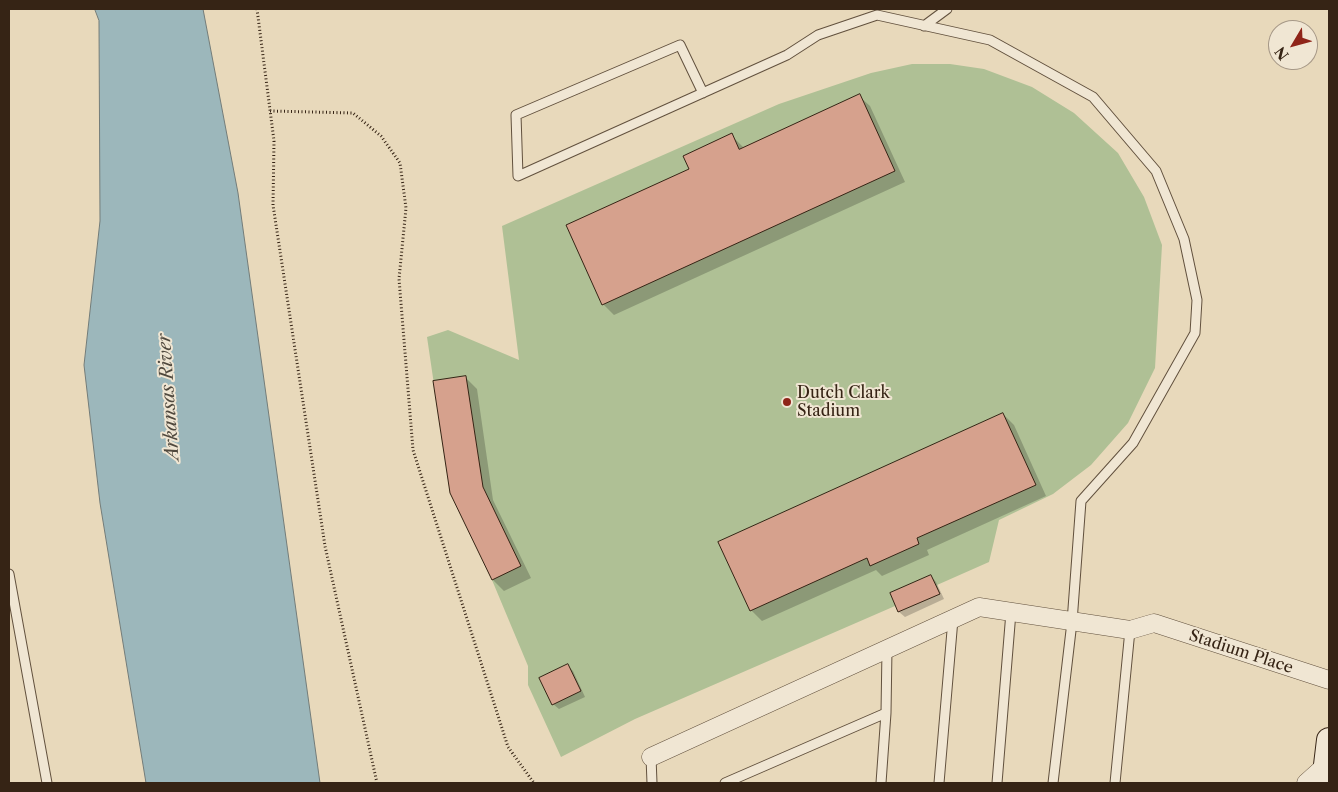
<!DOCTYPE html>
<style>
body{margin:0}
#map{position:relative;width:1338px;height:792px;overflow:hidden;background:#e8d9bb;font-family:"Libre Caslon Text",serif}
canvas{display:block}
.frame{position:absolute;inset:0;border:10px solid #362415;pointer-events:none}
.north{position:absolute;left:1268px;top:20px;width:50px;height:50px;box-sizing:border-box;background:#f0e6d3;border:1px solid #a69887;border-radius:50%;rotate:233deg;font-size:14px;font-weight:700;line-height:20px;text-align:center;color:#362415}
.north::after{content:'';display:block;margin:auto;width:18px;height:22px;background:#8f2418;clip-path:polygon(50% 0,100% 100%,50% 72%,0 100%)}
</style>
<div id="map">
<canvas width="1338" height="792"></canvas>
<div class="frame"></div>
<div class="north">N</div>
</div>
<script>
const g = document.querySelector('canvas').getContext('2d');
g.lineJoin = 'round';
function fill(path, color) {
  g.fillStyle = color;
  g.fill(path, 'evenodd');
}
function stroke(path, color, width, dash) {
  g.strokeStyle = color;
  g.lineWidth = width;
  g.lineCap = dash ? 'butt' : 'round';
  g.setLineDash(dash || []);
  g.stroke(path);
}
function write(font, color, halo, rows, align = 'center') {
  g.font = font + ' "Libre Caslon Text",serif';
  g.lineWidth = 4;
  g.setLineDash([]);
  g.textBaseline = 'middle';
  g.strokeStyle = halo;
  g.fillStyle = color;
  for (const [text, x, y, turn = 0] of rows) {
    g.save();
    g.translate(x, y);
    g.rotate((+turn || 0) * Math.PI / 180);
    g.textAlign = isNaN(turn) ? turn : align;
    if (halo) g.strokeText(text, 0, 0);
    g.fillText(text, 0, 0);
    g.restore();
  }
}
fill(new Path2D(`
 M912,64h38l34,5 48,18 42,26 44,40 26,44 18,48 -7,123 -27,55 -37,42 -38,29 -54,26 -10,42 -52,23 3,9 -42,18 -3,-6 -260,113 -74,38 -33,-72v-19l-36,-86 -42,-87 -23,-156 21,-7 71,30 -17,-134 277,-122 92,-31z`), '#afc095');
const water = new Path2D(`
 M95,9h108l35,184 82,590h-174l-46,-280 -16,-138 16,-144 -1,-200z`);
fill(water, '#9cb7bb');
stroke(water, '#737c79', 1);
fill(new Path2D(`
 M859,96l11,10 35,76 -291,133 -11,-11 88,-134 40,-35 13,13z
 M466,378l11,11 16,111 38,78 -27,13 -11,-11 -42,-88z
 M1003,414l11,11 32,71 -119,54 2,5 -47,21 -6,-6 -114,51 -11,-11z
 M931,576l5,6 8,17 -39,18 -6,-5 -8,-18z
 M567,665l6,6 12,26 -26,12 -6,-5z`), '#0003');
const building = new Path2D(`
 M860,94l35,77 -293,134 -36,-80 123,-56 -6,-13 49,-23 7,16z
 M466,376l17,111 38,79 -29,14 -42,-87 -17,-112z
 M1003,413l33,72 -119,53 2,6 -49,22 -3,-8 -117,53 -32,-69z
 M931,575l9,19 -42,18 -8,-19z
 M568,664l13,27 -29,14 -13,-27z`);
fill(building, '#d6a18d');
stroke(building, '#362415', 1);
const lane = new Path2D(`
 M924,26l23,-17
 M703,93l-23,-48 -164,70 2,61 269,-121 31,-20 59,-20 113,25 103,57 63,74 28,68 13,61 -2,33 -62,110 -52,58 -9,121 -19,161
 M9,574l38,209
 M651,757l1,26
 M725,783l161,-70 1,-64
 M881,783l5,-70
 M939,783l14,-164
 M997,783l14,-171
 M1115,783l15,-153`);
const street = new Path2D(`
 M651,757l328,-150 151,23 24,-7 175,57
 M1306,783l20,-18`);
const secondary = new Path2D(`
 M1326,783v-18l3,-25`);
stroke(lane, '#62513e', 11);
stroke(street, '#62513e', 19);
stroke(secondary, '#362415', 26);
stroke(new Path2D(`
 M257,9l17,132 -1,64 52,341 52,237
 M270,111l83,2 28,23 19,27 6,45 -7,71 14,171 95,297 26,36`), '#362415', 3, [1, 2.5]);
stroke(lane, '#f0e6d3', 9);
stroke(street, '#f0e6d3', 18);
stroke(secondary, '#f0e6d3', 24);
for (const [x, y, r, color] of [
 [787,402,5,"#8f2418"]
]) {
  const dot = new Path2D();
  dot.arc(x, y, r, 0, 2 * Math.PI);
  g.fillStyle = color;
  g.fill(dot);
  stroke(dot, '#f0e6d3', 2);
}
write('16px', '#362415', '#f0e6d3', [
 ["Dutch Clark",797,393],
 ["Stadium",797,411]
], 'left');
write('16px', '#362415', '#f0e6d3', [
 ["Stadium Place",1241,652,18]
]);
write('italic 18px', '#50493e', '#f0e6d3', [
 ["Arkansas River",169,397,-94]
]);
</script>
